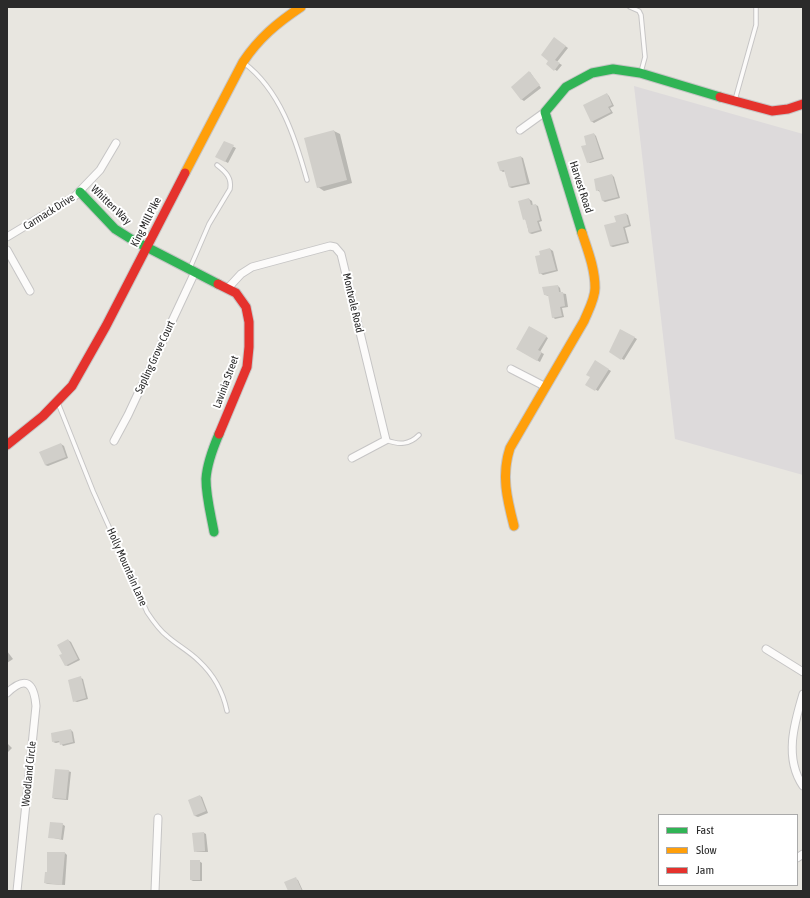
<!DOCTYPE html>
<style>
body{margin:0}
#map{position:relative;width:810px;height:898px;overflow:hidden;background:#e8e6e0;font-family:"Asap Condensed",sans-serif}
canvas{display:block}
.frame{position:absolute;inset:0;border:8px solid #2a2a2a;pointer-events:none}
.legend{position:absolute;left:658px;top:814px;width:140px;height:72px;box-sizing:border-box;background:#fff;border:1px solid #aaa;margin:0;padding:5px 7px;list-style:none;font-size:12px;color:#2a2a2a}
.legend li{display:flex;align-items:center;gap:8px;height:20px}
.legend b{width:20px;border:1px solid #aaa}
</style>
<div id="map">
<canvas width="810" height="898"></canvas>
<div class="frame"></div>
<ul class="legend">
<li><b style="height:5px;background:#30b455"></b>Fast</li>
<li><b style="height:5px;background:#ff9f0a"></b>Slow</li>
<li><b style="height:5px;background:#e5322d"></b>Jam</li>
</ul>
</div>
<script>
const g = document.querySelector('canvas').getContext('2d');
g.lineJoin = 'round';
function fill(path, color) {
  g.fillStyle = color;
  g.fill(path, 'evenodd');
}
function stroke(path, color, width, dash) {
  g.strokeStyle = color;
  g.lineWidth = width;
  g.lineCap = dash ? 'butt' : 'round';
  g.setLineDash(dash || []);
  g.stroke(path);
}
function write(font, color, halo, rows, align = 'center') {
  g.font = font + ' "Asap Condensed",sans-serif';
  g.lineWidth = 4;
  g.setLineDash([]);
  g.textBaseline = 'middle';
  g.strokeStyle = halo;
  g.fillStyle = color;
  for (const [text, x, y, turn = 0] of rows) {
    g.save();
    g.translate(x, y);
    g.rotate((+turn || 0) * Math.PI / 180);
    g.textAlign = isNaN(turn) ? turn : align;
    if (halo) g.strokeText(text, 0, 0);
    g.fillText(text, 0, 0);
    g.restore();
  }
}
fill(new Path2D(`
 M634,86l169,48v341l-128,-36z`), '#dddadb');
fill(new Path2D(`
 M557,40l11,8 -11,14 5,3 -5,6 -10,-7z
 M530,72l11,16 -17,13 -3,-2z
 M607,94l2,2 5,10 -4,2 3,5 -19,10 -3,-2z
 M334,131l6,3 12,49 -28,8 -6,-4z
 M594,134l2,2 8,23 -14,4 -2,-1v-16z
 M224,142l12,6 -8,15 -11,-6z
 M521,157l2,1 7,26 -18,4 -3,-1 -3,-16 -3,1 -3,-2z
 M612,175l2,2 6,21 -15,4 -2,-1 -3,-9 -3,-2z
 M529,199l3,2 1,5 3,-1 2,1 4,15 -3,1 3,9 -10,3 -3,-1 -3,-13 -2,-1z
 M626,214l2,1 3,11 -6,2 4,15 -16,4 -3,-1 7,-24z
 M550,249l3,2 5,20 -15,4 -3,-2 1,-18z
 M558,286l2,2 1,5 5,1 2,13 -6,1 2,9 -9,2 -2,-2 -4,-21 -4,-1z
 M530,327l18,11 -8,14 4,2 -4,8 -23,-13z
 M621,330l16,9 -13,21 -14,-8z
 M595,361l16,10 -13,20 -11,-7 4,-7z
 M61,444l3,2 4,12 -20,8 -3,-1z
 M68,640l3,2 9,18 -12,6 -3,-1 -2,-10z
 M7,651l6,8 -6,4z
 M81,678l2,1 5,20 -11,3 -3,-1z
 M71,730l2,2 2,11 -12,3 -3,-4 -4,1 -3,-1z
 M7,743l5,5 -5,5z
 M68,771l3,1 -3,28 -13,-1 -2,-1z
 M200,796l2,1 6,16 -10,4 -3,-1z
 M62,824l3,2 -2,14 -14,-3z
 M204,833l2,1 2,18h-11l-2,-1z
 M48,853h17l2,2 -2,30 -17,-1 -3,-1 3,-10z
 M199,861l3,2v18h-9l-2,-1z
 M296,879l2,1 5,11h-14z`), '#0003');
fill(new Path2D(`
 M554,37l12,9 -11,14 5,3 -6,8 -8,-7 2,-3 -7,-6z
 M529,71l11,14 -19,15 -10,-13z
 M607,93l5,12 -4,2 3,5 -20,10 -8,-17z
 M334,130l13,50 -30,8 -13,-50z
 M594,133l8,25 -15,5 -6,-17 5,-1 -2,-9z
 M224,141l10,4 -9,17 -10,-5z
 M521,156l6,27 -18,4 -5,-17 -4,1 -3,-9z
 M612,174l6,23 -16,4 -3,-11 -3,1 -2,-12z
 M529,198l2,7 5,-1 4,16 -3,1 3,9 -11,3 -4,-14 -2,1 -5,-19z
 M626,213l3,12 -6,2 4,15 -17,4 -6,-21 12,-3 -2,-6z
 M550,248l6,22 -17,4 -4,-18 5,-1 -1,-4z
 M558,285l1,7h4l2,14 -5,1 2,9 -10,2 -4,-23h-4l-2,-8z
 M529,326l18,10 -9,14 4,2 -5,9 -21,-12z
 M620,329l15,8 -14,23 -12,-8z
 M595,360l14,9 -14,22 -10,-6 5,-8 -4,-2z
 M61,443l5,14 -21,8 -6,-13z
 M68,639l10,20 -13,7 -6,-11 3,-1 -5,-9z
 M81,676l5,22 -13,4 -5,-22z
 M71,729l2,13 -13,3 -1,-4 -7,1 -1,-9z
 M55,769l14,1 -3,29 -14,-1z
 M200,795l6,16 -12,5 -6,-16z
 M50,822l13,1 -2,16 -13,-1z
 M204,832l1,19 -11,1 -2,-19z
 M47,852h18l-3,33 -18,-2 1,-11h2z
 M190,860h10v20h-10z
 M296,877l6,14h-14l-4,-9z`), '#d1cfca');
const lane = new Path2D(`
 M630,7l9,4 2,4 4,42 -4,15
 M244,63c36,27 51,74 63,117
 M735,100l21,-75v-18
 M190,268l19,-44 21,-35c2,-11 -4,-17 -13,-24
 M58,403l35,88 54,121c6,9 12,18 20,24 10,9 22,15 32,25 14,13 24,31 28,50
 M386,440c13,5 23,5 33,-5`);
const street = new Path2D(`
 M520,130l25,-18
 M7,237l68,-41 25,-26 16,-27
 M7,250l23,41
 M228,288l13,-14 11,-7 78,-21 5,1 6,7 45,186 -34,18
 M511,369l35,18
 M114,441l14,-26 67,-143
 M766,649l37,23
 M7,693c19,-18 27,-10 29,13l-19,185
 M803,694c-9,30 -19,64 0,92
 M797,858l6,-4
 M155,891l3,-73`);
const fast = new Path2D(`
 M80,192l35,37 16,10 87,45
 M582,233l-37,-121 21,-25 26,-14 21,-4 27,4 80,24
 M214,532c-3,-17 -8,-35 -8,-53 1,-16 7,-31 13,-45`);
const slow = new Path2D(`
 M185,173l58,-111c16,-24 34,-39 58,-55
 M514,526c-7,-27 -13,-51 -4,-78l74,-127c4,-10 11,-22 11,-33 0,-19 -7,-37 -13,-55`);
const jam = new Path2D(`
 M720,97l52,14 16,-2 15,-5
 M218,284l18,9 10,14 3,15v25l-2,20 -28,67
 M7,445l36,-29 29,-30 34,-60 79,-153`);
stroke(lane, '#c6c5c5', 5.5);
stroke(street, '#c6c5c5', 9);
stroke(fast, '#c6c5c5', 11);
stroke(slow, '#c6c5c5', 11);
stroke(jam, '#c6c5c5', 11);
stroke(lane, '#fcfbfa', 3.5);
stroke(street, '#fcfbfa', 7);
stroke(fast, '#30b455', 9);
stroke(slow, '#ff9f0a', 9);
stroke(jam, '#e5322d', 9);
write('11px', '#2a2a2a', '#fff', [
 ["Harvest Road",581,187,72],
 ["Whitten Way",111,205,44],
 ["Carmack Drive",49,212,-32],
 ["King Mill Pike",146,222,-63],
 ["Montvale Road",353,303,77],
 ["Sapling Grove Court",155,357,-65],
 ["Lavinia Street",226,382,-70],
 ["Holly Mountain Lane",127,567,66],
 ["Woodland Circle",29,774,-84]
]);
</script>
